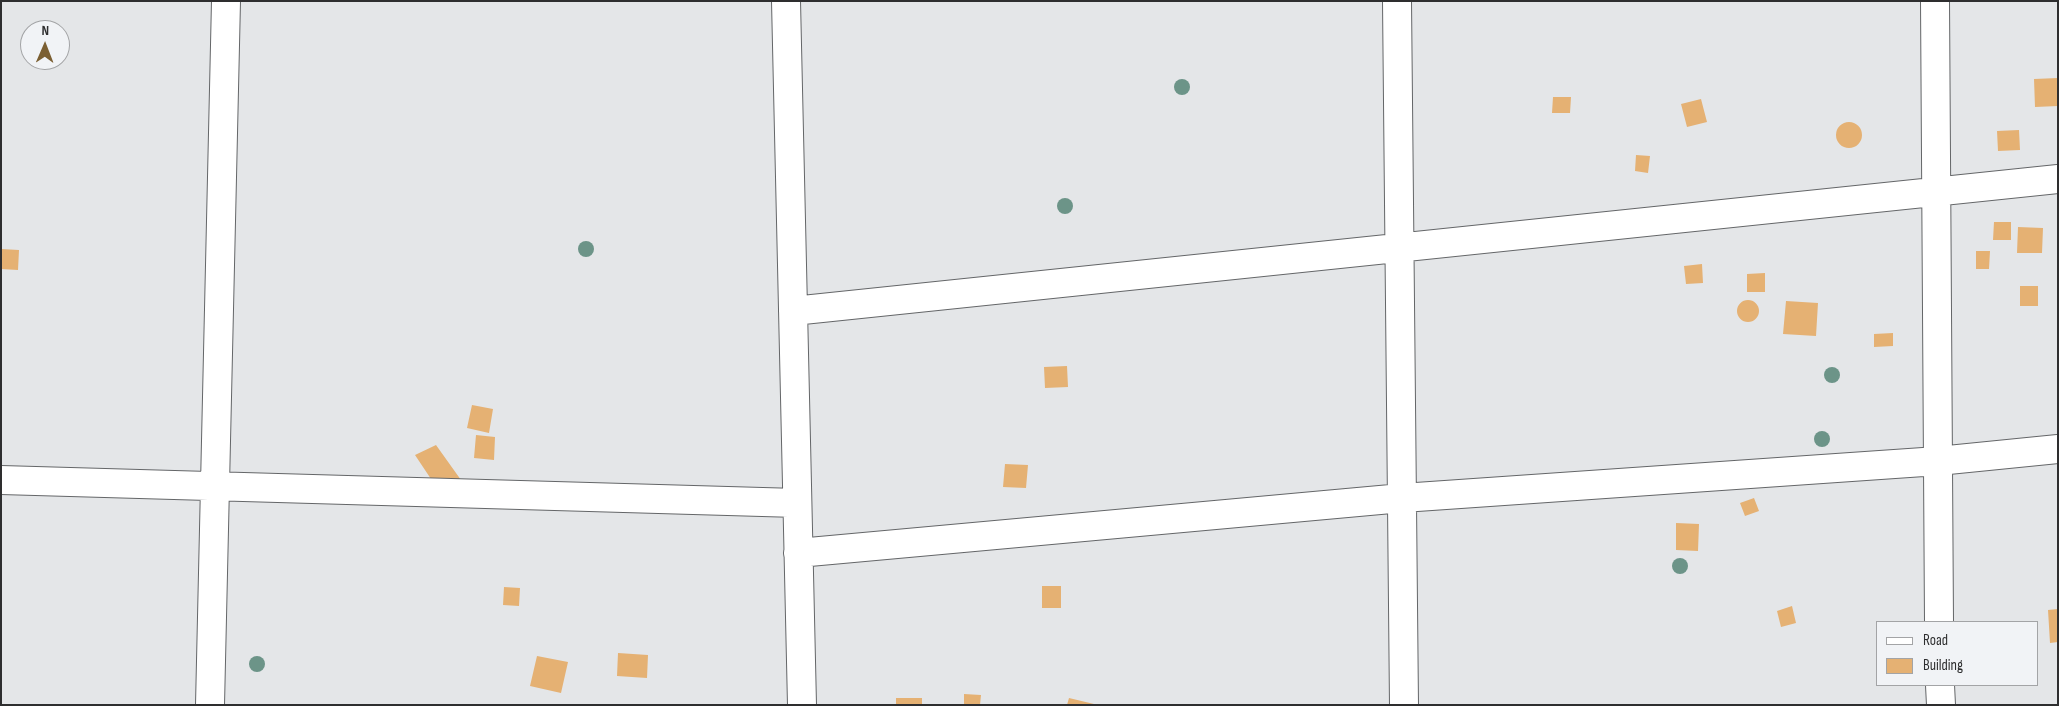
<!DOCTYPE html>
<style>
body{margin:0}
#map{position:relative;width:2059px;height:706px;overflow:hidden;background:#e4e6e8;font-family:"Sofia Sans Condensed",sans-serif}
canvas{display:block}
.frame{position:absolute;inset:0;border:2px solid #2e2e2f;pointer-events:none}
.legend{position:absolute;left:1876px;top:621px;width:162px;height:65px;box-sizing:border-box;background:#f1f3f6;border:1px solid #a3a4a6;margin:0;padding:6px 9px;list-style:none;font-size:15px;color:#2e2e2f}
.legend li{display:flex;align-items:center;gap:10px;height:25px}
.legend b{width:25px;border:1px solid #a3a4a6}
.north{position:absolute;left:20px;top:20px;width:50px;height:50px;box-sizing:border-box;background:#f1f3f6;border:1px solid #a3a4a6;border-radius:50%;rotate:1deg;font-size:14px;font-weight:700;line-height:20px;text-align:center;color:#2e2e2f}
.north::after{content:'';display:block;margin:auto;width:18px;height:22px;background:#7b5f32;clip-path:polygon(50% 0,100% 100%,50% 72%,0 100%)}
</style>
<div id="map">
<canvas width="2059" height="706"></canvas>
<div class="frame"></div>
<ul class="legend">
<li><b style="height:6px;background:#fff"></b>Road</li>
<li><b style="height:14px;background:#e5b173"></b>Building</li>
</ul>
<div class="north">N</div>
</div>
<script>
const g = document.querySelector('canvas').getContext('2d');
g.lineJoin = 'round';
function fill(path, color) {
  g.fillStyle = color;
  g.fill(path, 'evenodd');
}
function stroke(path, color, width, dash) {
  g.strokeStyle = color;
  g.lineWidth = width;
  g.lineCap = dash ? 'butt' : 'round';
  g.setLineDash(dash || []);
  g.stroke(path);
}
fill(new Path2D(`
 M2058,78v28l-23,1 -1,-28z
 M1553,97h18l-1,16h-18z
 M1701,99l6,23 -20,5 -6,-23z
 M1836 135a13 13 0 1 1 26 0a13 13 0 1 1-26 0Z
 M2019,130l1,20 -22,1 -1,-20z
 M1636,155l14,1 -2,17 -13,-2z
 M1994,222h17v18h-18z
 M2018,227l25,1 -1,25h-25z
 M1,249l18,1 -1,20 -17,-1z
 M1976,251h14l-1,18h-13z
 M1702,264l1,19 -17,1 -2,-18z
 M1765,273v19h-18v-18z
 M2020,286h18v20h-18z
 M1737 311a11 11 0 1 1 22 0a11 11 0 1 1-22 0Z
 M1786,301l32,2 -2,33 -33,-2z
 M1893,333v13l-19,1v-13z
 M1067,366l1,21 -23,1 -1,-21z
 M472,405l21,4 -4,24 -22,-5z
 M476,435l19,2 -1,23 -20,-2z
 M436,445l25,35 -22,11 -24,-36z
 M1005,464l23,1 -2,23 -23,-1z
 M1754,498l5,13 -14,5 -5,-13z
 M1676,523l23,1 -1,27 -22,-1z
 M1042,586h19v22h-19z
 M504,587l16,1 -1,18 -16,-1z
 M1792,606l4,17 -15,4 -4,-16z
 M2058,609v33l-8,1 -2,-33z
 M618,653l30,2 -1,23 -30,-2z
 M537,656l31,6 -7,31 -31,-7z
 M964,694l17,1 -1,10h-16z
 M896,698h26v7h-26z
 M1069,698l25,6v1h-27z`), '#e5b173');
const minor = new Path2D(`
 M786,1l16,704
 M1397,1l7,704
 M1935,1l4,621
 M793,311l1265,-132
 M1,480l796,23
 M798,553l604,-55 536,-37 120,-12
 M1940,685l1,20
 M210,705l16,-704`);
stroke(minor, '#646668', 30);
stroke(minor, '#fff', 28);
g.fillStyle = '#6c9488';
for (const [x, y] of [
 [1182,87],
 [1065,206],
 [586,249],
 [1832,375],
 [1822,439],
 [1680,566],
 [257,664]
]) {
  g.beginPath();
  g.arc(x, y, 8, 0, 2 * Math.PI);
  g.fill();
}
</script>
